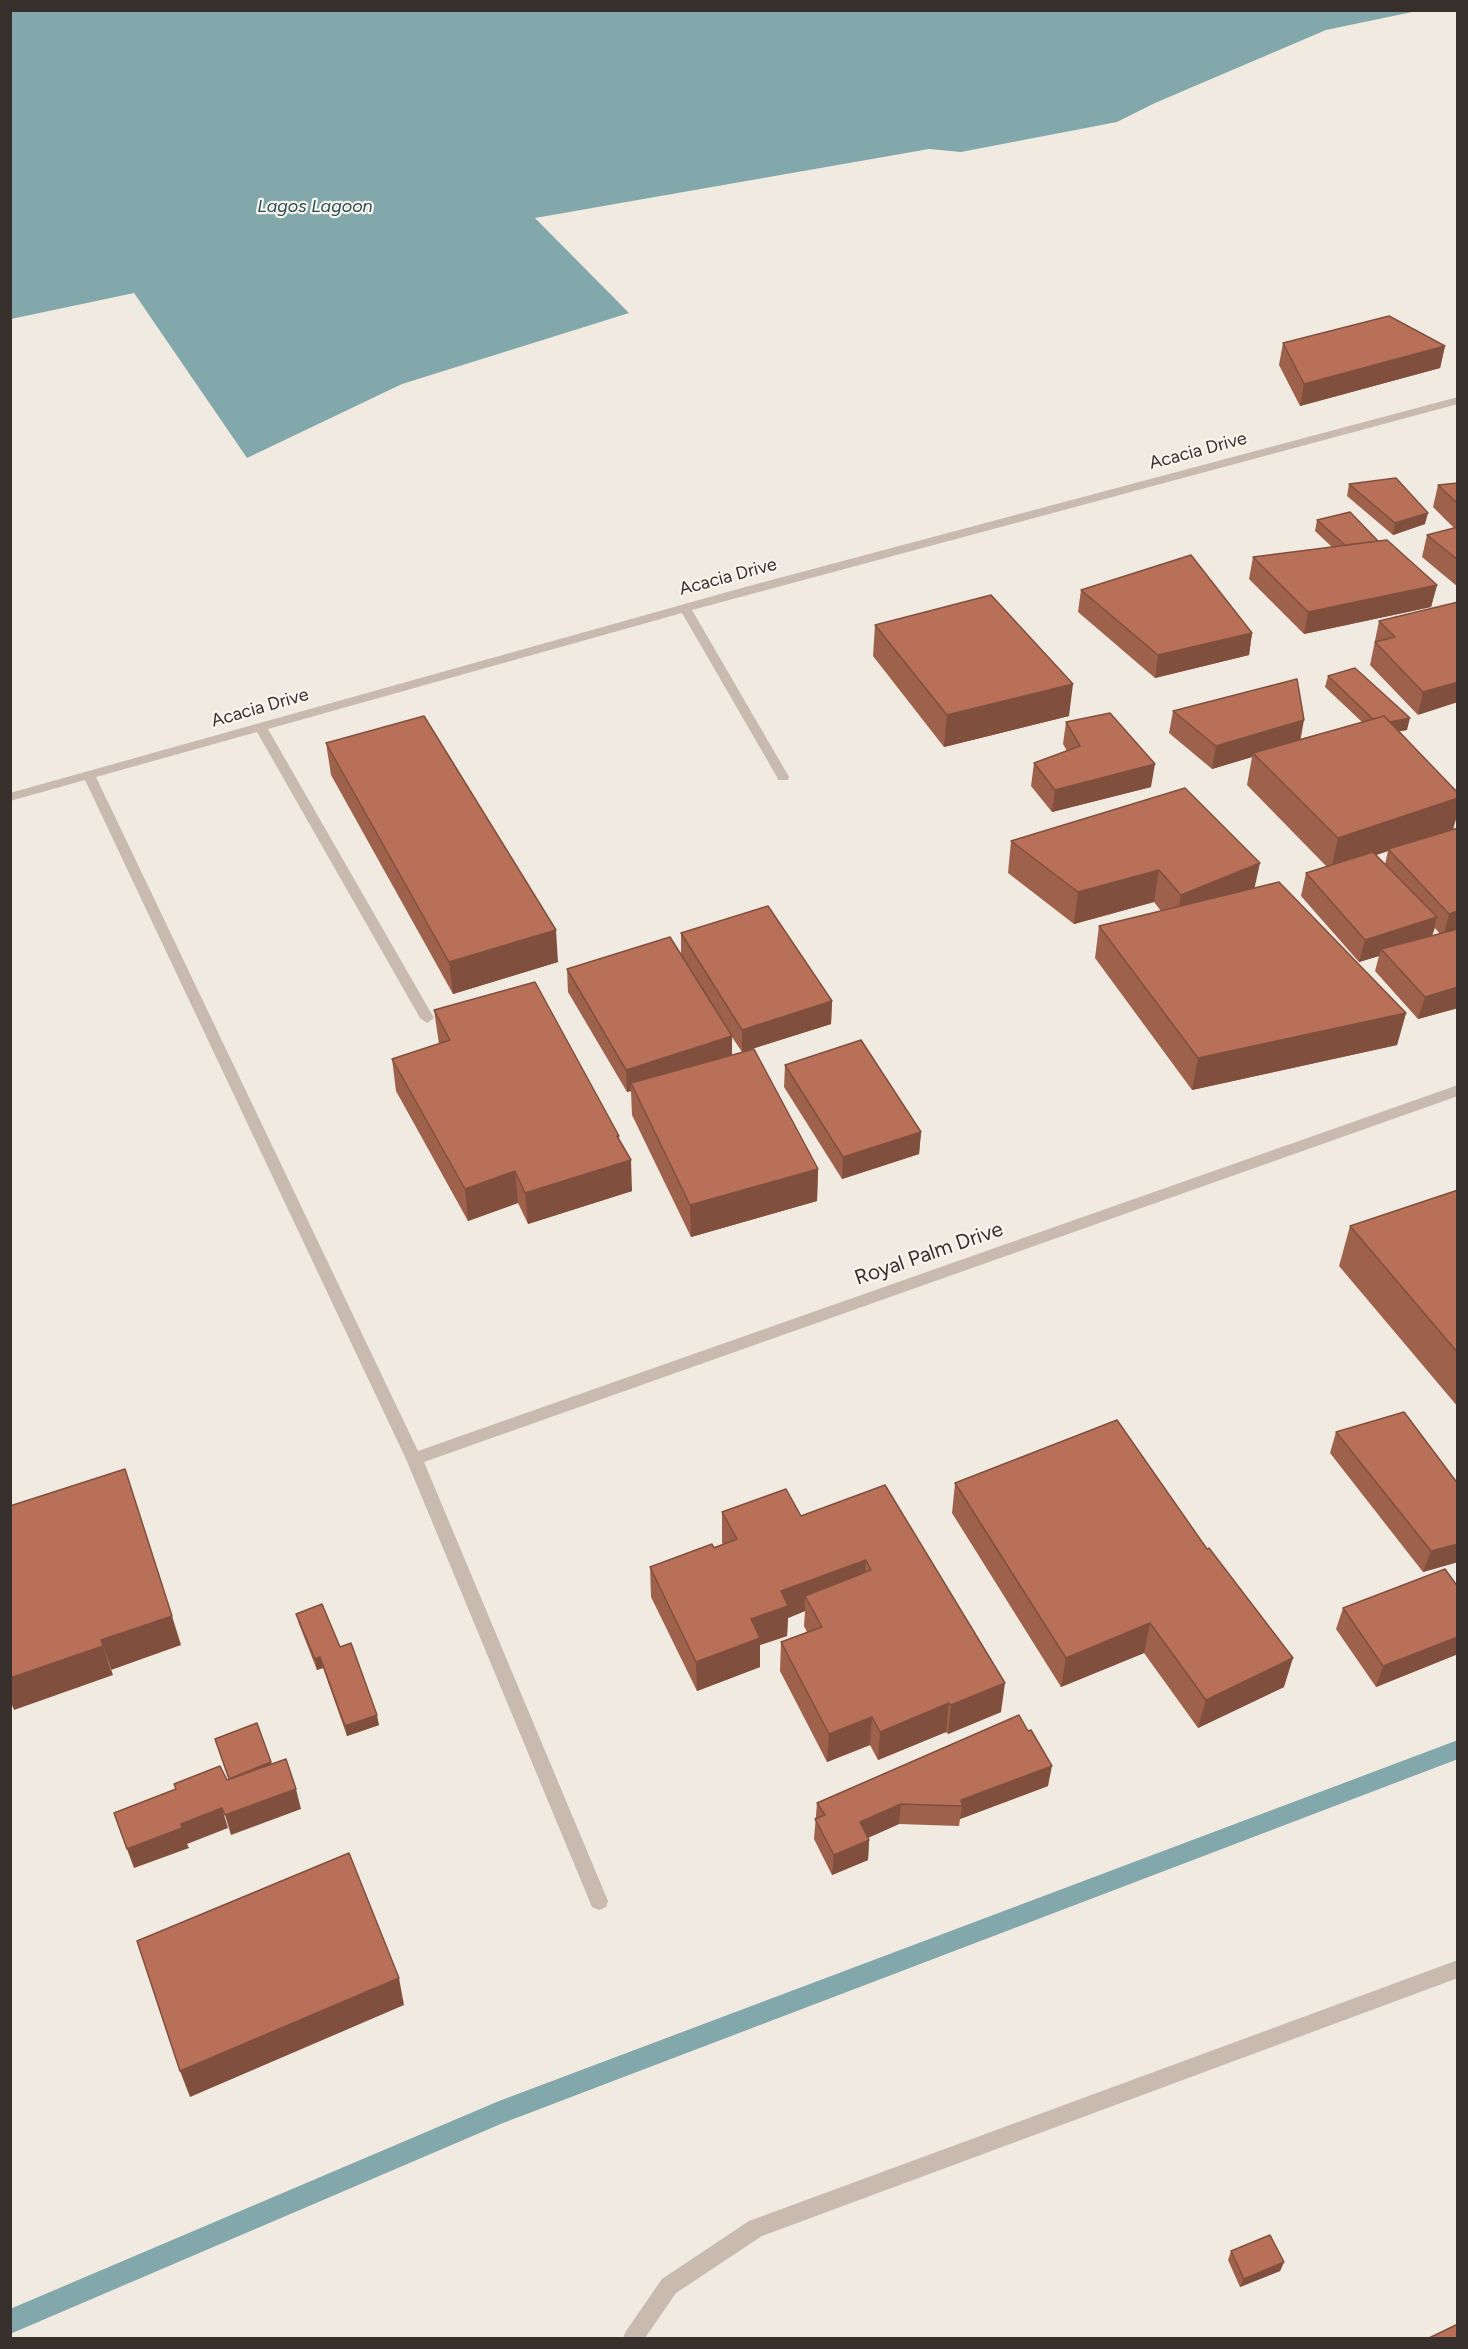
<!DOCTYPE html>
<style>
body{margin:0}
#map{position:relative;width:1468px;height:2349px;overflow:hidden;background:#f1eae1;font-family:Figtree,sans-serif}
canvas{display:block}
.frame{position:absolute;inset:0;border:12px solid #37302c;pointer-events:none}
</style>
<div id="map">
<canvas width="1468" height="2349"></canvas>
<div class="frame"></div>
</div>
<script>
const g = document.querySelector('canvas').getContext('2d');
g.lineJoin = 'round';
function fill(path, color) {
  g.fillStyle = color;
  g.fill(path, 'evenodd');
}
function stroke(path, color, width, dash) {
  g.strokeStyle = color;
  g.lineWidth = width;
  g.lineCap = dash ? 'butt' : 'round';
  g.setLineDash(dash || []);
  g.stroke(path);
}
function write(font, color, halo, rows, align = 'center') {
  g.font = font + ' Figtree,sans-serif';
  g.lineWidth = 4.5;
  g.setLineDash([]);
  g.textBaseline = 'middle';
  g.strokeStyle = halo;
  g.fillStyle = color;
  for (const [text, x, y, turn = 0] of rows) {
    g.save();
    g.translate(x, y);
    g.rotate((+turn || 0) * Math.PI / 180);
    g.textAlign = isNaN(turn) ? turn : align;
    if (halo) g.strokeText(text, 0, 0);
    g.fillText(text, 0, 0);
    g.restore();
  }
}
fill(new Path2D(`
 M11,10h1406v1l-91,19 -171,73 -38,19 -156,30 -32,-3 -394,69 94,95 -227,71 -155,74 -113,-165 -123,26z`), '#83a8ab');
fill(new Path2D(`
 M1458,1740v19l-955,364 -493,211v-25l489,-208z`), '#83a8ab');
fill(new Path2D(`
 M1458,397v7l-766,206 97,167 -1,3h-10l-1,-3 -95,-164 -414,116 166,289 -7,5 -7,-5 -163,-286 -161,45 322,674 1040,-366v11l-1034,366 184,439 -2,6 -7,3 -7,-3 -186,-448 -321,-679 -75,21v-8l739,-207z
 M1458,1960v18l-696,258 -86,57 -31,45h-22l3,-7 36,-52 87,-58z`), '#c8baae');
fill(new Path2D(`
 M1283,343l162,3 -5,22 -140,38 -21,-41z
 M1458,483v104l-36,-30 5,-22 27,-7 -21,-21 5,-22z
 M1349,484l76,40 -32,11 -46,-39z
 M1317,520l61,21 59,44 -6,22 -127,27 -55,-55 4,-22 79,-10 -17,-16z
 M1081,590l171,43 -3,22 -94,23 -77,-66z
 M1458,602l-40,113 -48,-50 9,-44z
 M875,625l194,91 -125,31 -71,-91z
 M1328,676l79,54 -8,1 59,62v19l-5,17 5,-1v180l-40,11 -43,-48 4,-15 -20,6 -58,-66 5,-23 21,-6 -80,-82 5,-28 -40,12 -43,-36 4,-22 127,28 62,-17 -37,-35zM1388,851l-3,13 -9,-9zM1435,928l5,6 -8,2z
 M1066,722l85,65 -99,25 -21,-26 3,-23 33,-12 -4,-7z
 M326,743l232,219 -105,32 -122,-219z
 M1011,841l244,47 151,125 -9,32 -205,45 -97,-132 4,-32 62,-15 -7,-9 -80,22 -66,-51z
 M681,933l151,68 -1,23 -89,28 -10,-15v18l86,114 -1,32 -126,36 -59,-122 -1,-24 -4,1 -59,-100 -1,-23 114,-14z
 M434,1010l185,130 13,51 -104,33 -10,-21 -50,18 -72,-130 -4,-32 47,-15z
 M785,1065l136,67 -2,22 -77,25 -58,-92z
 M1458,1190v217l-119,-141 11,-40z
 M1336,1432l122,52v78l-35,10 -93,-119z
 M955,1483l329,204 -86,41 -54,-75 -83,34 -109,-174z
 M885,1485l116,227 -53,22 -2,-2 -68,28 -8,-15 -43,17 -47,-91 1,-29 26,-10 -3,-6 1,-15 -17,7 -1,18 -27,9v22l-63,24 -46,-94 -1,-30 73,-23 -1,-1v-31l79,4z
 M1458,1587v67l-82,33 -40,-58 7,-21z
 M296,1614l44,33 39,78 -32,11 -24,-68 -6,2 -18,-46z
 M1048,1786l-88,33 -1,7 -60,-2 -31,14 1,2 -1,20 -36,15 -18,-36 3,-36z
 M1231,2251l53,11 -4,9 -40,16 -12,-27z`), '#9e614c');
fill(new Path2D(`
 M1445,346l-5,22 -140,38 4,-22z
 M1428,513l-3,11 -32,11 2,-12z
 M1437,585l-6,22 -127,27 4,-22z
 M1252,633l-3,22 -94,23 3,-23z
 M1458,682v20l-40,13 5,-23z
 M1073,684l-4,32 -125,31 3,-32z
 M1410,718l-3,12 -32,6 3,-12z
 M1304,720l-4,22 -47,11 -1,4 -40,12 4,-23z
 M1155,764l-4,23 -99,25 3,-22z
 M1458,798v14l-5,17 -65,20v2l-57,19 7,-32z
 M1260,863l-7,32 -77,32 5,-32z
 M1159,870l-5,32 -80,22 4,-32z
 M1458,911v20l-15,6 6,-23z
 M1437,917l-6,23 -50,9 -2,7 -20,6 6,-22z
 M556,930l2,32 -105,32 -4,-32z
 M1458,987v21l-40,11 7,-22z
 M832,1001l-1,23 -89,28v-22z
 M1406,1013l-9,32 -205,45 6,-32z
 M732,1036v22l-101,25v8l-4,1 -1,-22z
 M921,1132l-2,22 -77,25 1,-22z
 M617,1136h2l1,27 11,-3 1,31 -104,33 -3,-31z
 M818,1169l-1,32 -126,36 -1,-32z
 M515,1171l3,32 -50,18 -3,-32z
 M1458,1544v18l-35,10 8,-21z
 M866,1560l-2,29 -59,7v15l-17,7 -1,18 -27,9v22l-63,24 -1,-29 55,-43 30,-28z
 M172,1616l9,29 -70,25 -10,-30z
 M1150,1623l-6,30 -83,34 5,-29z
 M1458,1637v17l-82,33 7,-21z
 M103,1646l10,29 -99,35 -4,-10v-22z
 M320,1657l3,11 -6,2 -2,-11z
 M1293,1658l-9,29 -86,41 8,-28z
 M1005,1683l-4,29 -53,22 3,-29z
 M949,1703l-3,29 -68,28 2,-28z
 M377,1715l2,10 -32,11 -2,-10z
 M872,1717l-2,28 -43,17 2,-28z
 M271,1762l3,10 -45,7z
 M1052,1766l-4,20 -88,33 2,-13 -1,-6z
 M296,1789l5,20 -70,26 -6,-20z
 M901,1804l-2,20 -41,18 2,-20z
 M222,1808l6,20 -41,16 2,4 -55,20 -7,-19 54,-25z
 M869,1840l-1,20 -36,15 2,-20z
 M399,1978l5,27 -214,92 -10,-26z
 M1284,2262l-4,9 -40,16 4,-8z`), '#814f3e');
const building = new Path2D(`
 M1389,316l56,30 -141,38 -21,-41z
 M1396,478l32,35 -33,10 -46,-39z
 M1458,483v21l-20,-19z
 M1350,512l28,29 -33,4 -28,-25z
 M1458,527v33l-31,-25z
 M1387,540l50,45 -129,27 -55,-55z
 M1191,555l61,78 -94,22 -77,-65z
 M991,595l82,89 -126,31 -72,-90z
 M1458,602v80l-35,10 -48,-50 20,-5 -16,-16z
 M1355,668l55,50 -20,4 -6,-6 -11,3 -45,-43z
 M1297,679l7,41 -88,26 -43,-35z
 M1110,713l45,51 -100,26 -21,-27 46,-17 -14,-24z
 M424,716l132,214 -107,32 -123,-219z
 M1384,716l74,77v5l-120,40 -85,-85z
 M1185,788l75,75 -79,32 -22,-25 -81,22 -67,-51z
 M1458,828v83l-9,3 -61,-65z
 M1373,852l64,65 -72,23 -59,-67z
 M1279,882l127,131 -208,45 -99,-132z
 M768,906l64,95 -90,29 -61,-97z
 M1458,929v58l-33,10 -44,-48z
 M670,937l62,99 -106,34 -59,-101z
 M535,982l84,154h-2l14,24 -106,33 -10,-22 -50,18 -73,-130 58,-19 -16,-30z
 M861,1040l60,92 -78,25 -58,-92z
 M754,1049l64,120 -128,36 -59,-122z
 M1458,1190v163l-108,-127z
 M1404,1412l54,72v60l-27,7 -95,-119z
 M1117,1420l90,129 2,-1 84,110 -87,42 -56,-77 -84,35 -111,-175z
 M125,1469l47,147 -71,24 2,6 -93,32v-172z
 M885,1485l120,198 -54,22 -2,-2 -69,29 -8,-15 -43,17 -48,-92 41,-15 -17,-31 66,-26 -5,-10 -85,31 7,15 -37,13 9,19 -64,24 -46,-95 62,-23 2,4 23,-9 -15,-27 64,-23 15,27z
 M1445,1569l13,18v50l-75,29 -40,-58z
 M322,1604l18,43 11,-4 26,72 -32,11 -25,-69 -5,2 -19,-45z
 M1019,1715l9,16 3,-1 21,36 -91,34 1,6 -61,-2 -41,18 9,18 -35,15 -19,-36 10,-4 -8,-12z
 M257,1723l14,39 -42,17 -14,-40z
 M286,1759l10,30 -71,26 -3,-7 -41,16 1,4 -55,21 -13,-36 62,-24 -2,-5 46,-18 7,14z
 M349,1853l50,125 -219,93 -43,-130z
 M1270,2235l14,27 -40,17 -13,-28z
 M1458,2324v14h-29z`);
fill(building, '#b87158');
stroke(building, '#814f3e', 1.5);
write('italic 18px', '#265055', '#f9f4ed', [
 ["Lagos Lagoon",315,207]
]);
write('18px', '#37302c', '#f9f4ed', [
 ["Acacia Drive",1198,451,-15],
 ["Acacia Drive",728,577,-15],
 ["Acacia Drive",260,708,-16]
]);
write('21px', '#37302c', '#f9f4ed', [
 ["Royal Palm Drive",929,1254,-19]
]);
</script>
